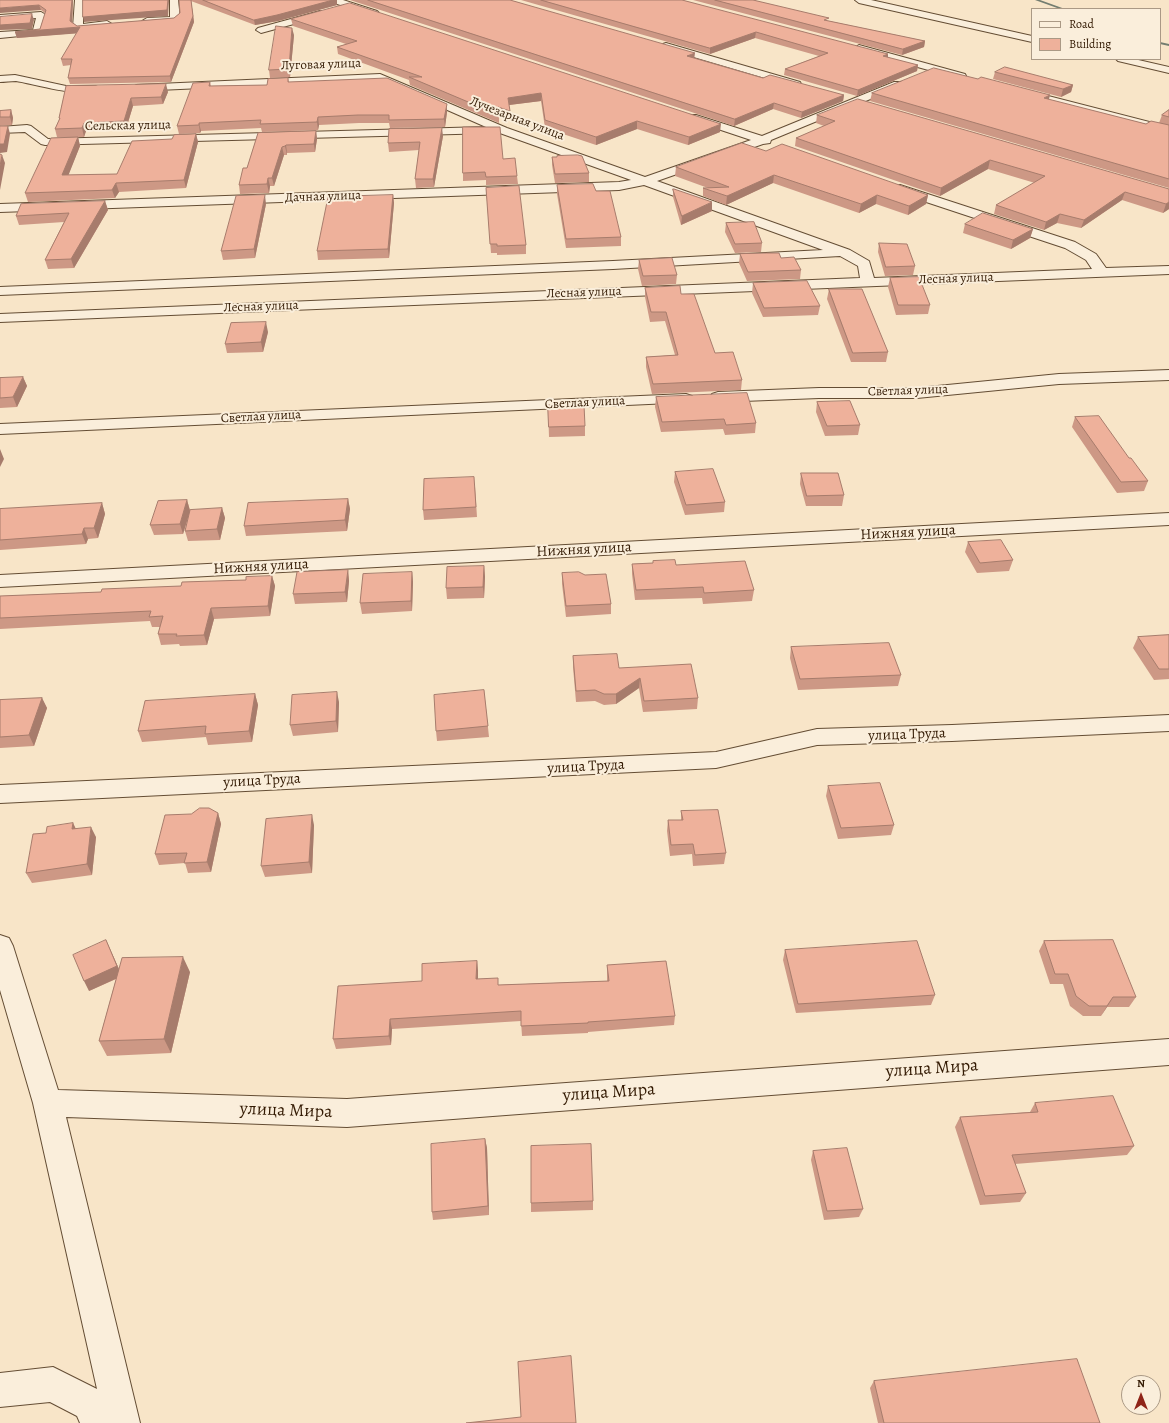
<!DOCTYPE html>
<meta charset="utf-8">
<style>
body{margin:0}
#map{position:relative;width:1169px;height:1423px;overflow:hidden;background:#f8e5c8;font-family:Alegreya,serif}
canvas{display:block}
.legend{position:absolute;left:1031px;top:8px;width:130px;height:52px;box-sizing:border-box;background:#faeedb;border:1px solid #aa9985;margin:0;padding:5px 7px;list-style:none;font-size:12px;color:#331a03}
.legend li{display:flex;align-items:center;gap:8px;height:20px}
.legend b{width:20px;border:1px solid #aa9985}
.north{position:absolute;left:1121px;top:1375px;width:40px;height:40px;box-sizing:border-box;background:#faeedb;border:1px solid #aa9985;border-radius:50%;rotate:0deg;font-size:11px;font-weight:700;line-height:16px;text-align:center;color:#331a03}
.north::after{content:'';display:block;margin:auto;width:14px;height:18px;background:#8f2418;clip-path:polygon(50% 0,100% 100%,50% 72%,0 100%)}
</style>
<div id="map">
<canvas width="1169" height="1423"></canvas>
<ul class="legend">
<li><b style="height:5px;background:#faeedb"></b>Road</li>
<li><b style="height:11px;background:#eeb19b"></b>Building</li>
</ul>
<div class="north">N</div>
</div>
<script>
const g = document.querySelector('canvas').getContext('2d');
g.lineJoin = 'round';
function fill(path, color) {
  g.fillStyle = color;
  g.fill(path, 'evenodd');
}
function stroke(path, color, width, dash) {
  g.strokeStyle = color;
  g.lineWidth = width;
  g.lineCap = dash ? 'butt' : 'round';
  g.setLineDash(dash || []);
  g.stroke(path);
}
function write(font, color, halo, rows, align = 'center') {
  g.font = font + ' Alegreya,serif';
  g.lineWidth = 4;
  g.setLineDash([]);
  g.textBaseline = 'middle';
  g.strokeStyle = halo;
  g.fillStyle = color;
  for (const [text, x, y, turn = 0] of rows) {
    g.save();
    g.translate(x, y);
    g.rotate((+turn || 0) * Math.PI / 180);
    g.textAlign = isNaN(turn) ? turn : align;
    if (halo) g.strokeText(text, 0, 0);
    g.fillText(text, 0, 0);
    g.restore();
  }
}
fill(new Path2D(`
 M1035,0h5l25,9h-5z
 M1160,42l9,2v2l-9,-2z`), '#737d70');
const minor = new Path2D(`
 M75,0h8v24l24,-3 5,3 -5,3 -32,2 -2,-2z
 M170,0h8l2,19 -2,2 -34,2 -2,-2 5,-3 23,-1z
 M330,0h13l34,11 2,2 -5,3 -3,-1 -40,-13z
 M855,0h16l161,36v6l-173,-39z
 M320,11l5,3 -2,2 -62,17 -5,-3 2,-2z
 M41,12l5,3 -6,19 -40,4v-6l33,-2 3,-12 -36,3v-6z
 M666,43l134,39 1,2 -5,3 -4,-1 -129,-38 -2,-2 2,-2z
 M859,45l106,29 1,2 -5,3 -105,-29 -2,-2z
 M1116,59h18l35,8v6l-51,-12z
 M380,74l127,54 138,49 106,-37 -63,-21 -1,-2 1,-2h8l66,21 132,-54h8l1,2 -1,2 -131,54 -1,3 -7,1 -106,37 193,69 19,11 5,17 218,-9 -6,-9 -21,-12 -169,-56 -2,-3 2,-3 4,-1 175,57 21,12 10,14 63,-2v8l-1169,48v-8l860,-36 -2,-12 -18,-10 -227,13 -613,26v-8l613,-26 210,-11 -179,-65 -25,5 -619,22v-8l619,-22 12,-2 -134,-48 -4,1 -448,12 -4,-1 -16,-12 -25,1v-6l27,-2 4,1 17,13 438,-12 -107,-47 -243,11 -5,-3 5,-3z
 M15,75l51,11h30l5,3c-10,12 -70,-6 -85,-8 -5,0 -11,1 -16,1v-6z
 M1021,89l148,38v6l-152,-39 -1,-2z
 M1169,370v10l-110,4 -142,14h-98l-101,4 -6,-2 -2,-3 2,-3 6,-2 101,-4h98l142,-14z
 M686,394l6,2 2,3 -2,3 -692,32v-10z
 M1169,513v12l-1169,62v-12z
 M1169,715v16l-217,10 -135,4 -101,23 -716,35v-18l716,-33 101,-23 135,-4z
 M0,935l9,3 4,8 45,144 289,9 822,-60v26l-822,62 -281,-10 74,306h-60l-3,-7 -27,-14 -50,5v-34l53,-6 44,22 -64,-286 -33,-113z`);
stroke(minor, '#644d34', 2);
fill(minor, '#faeedb');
fill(new Path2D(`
 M0,0h73l-1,22 5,4 97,-8 6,-5 -1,-13h158v5l-59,16 -23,4 -64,-24 3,21 -23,60 -101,2 -2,-6 3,-13 -8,1 -2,-7 16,-26 -60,5 -2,-6 25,-3 5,-16 -4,-3z
 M350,0h160l184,58 69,20 81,17 -1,6 -42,17 -28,-9 -39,17 -378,-124z
 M521,0h161l206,58 30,7 -1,6 -60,25 -73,-21 1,-6 34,-13 -64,-18 -45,16z
 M693,0h60l76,21 96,20 -1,6 -22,8z
 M291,19l429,113 -32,13 -51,-16 -41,16 -51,-17 -4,-27 -32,4 1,14 -11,-4v8l-89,-38 -1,-5 -71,-26 -1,-7 9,-3 -53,-18z
 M294,35l-4,42 -20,1 -1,-8z
 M995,72l78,13 -2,7 -10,5 -68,-18z
 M288,78l1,4 158,30 -2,15 -55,1 -1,-5h-30l-40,2 -1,5 -56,2 -1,-4 -60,3 -1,2 -21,1 -2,-8 33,-44 1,4 56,-1z
 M66,86l102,6 -5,12 -30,2 -7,23 -40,2 -2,6h-27l-2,-8 4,-9v-2z
 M872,93l177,7 97,24 13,-1 3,-8 7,-5v78l-299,-87z
 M11,110l2,8 -1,7 -12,1v-15z
 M817,115l352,74v20l-6,4 -41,-13 -41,28 -24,-5 -13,7 -50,-16 2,-9 39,-22 -47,-14 -48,27 -145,-50 1,-8 28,-12 -8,-3z
 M316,131l1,8 -2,13 -28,1v2h-3l-10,31h-4l-1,7 -29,1 -1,-9 8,-17 11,-35z
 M196,134l2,8 -12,46 -67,4 -4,6 -87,4 -3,-9 53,-56 2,9 -12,29 49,-1 55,-35z
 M443,136l-9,51 -18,1 -1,-9 4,-29 -30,2 -1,-9z
 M766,151l162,44 -2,9 -18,11 -32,-11 -17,9 -86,-30 -47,22 -23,-9v-8h5l-33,-12 1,-9z
 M552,157l37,16v9l-34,1 -3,-18z
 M503,159l14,17 1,8 -32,1v-5l-23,1v-8z
 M557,185l39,6 25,46v9l-55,2 -9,-54z
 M486,188l40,57v9l-29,1v-2h-6z
 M673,189l39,22 -31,14 -8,-28z
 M393,195l1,8 -5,55 -71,2 -1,-9z
 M105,201l3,9 -34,58 -26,1 -3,-9 19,-38 -45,3 -3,-9z
 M266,204l-11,54 -32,2 -2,-9z
 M726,223l36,20 -1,9 -26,1 -10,-21z
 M965,224l68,5 -3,9 -19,11 -48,-16z
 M879,243l36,23 -2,9 -28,1 -7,-24z
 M740,254l41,4 20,12 -1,9 -53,2 -8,-18z
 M639,260l38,15 -1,9 -34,2 -4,-17z
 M890,278l40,27 -2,9 -32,1 -8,-28z
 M753,283l67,23 -2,9 -55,2 -11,-24z
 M645,288l36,6 34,59 27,27 -1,10 -89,4 -6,-27v-10l29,-2 -10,-34 -15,1 -5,-25z
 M829,289l59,63 -2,10h-35l-24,-63z
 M268,332l-5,20 -36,1 -2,-9z
 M23,377l4,9 -10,21 -17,1v-30z
 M656,397l100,26 -1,10 -30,2 -2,-6 -62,3 -6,-25z
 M817,402l43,23 -2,10 -33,1 -9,-24z
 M548,405l37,21v10l-36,1z
 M1075,417l54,41 19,23 -4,10 -27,2 -45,-66z
 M675,472l50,30 -1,10 -39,3 -11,-33z
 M801,473l43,22 -2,11h-36l-6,-22z
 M475,487l2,30 -53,3 -1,-10z
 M348,499l2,10 -3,22 -101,5 -2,-10z
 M187,500l3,10 32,-2 3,10 -5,22 -32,1 -3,-10 4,-16 -6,19 -29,1 -4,-10z
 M102,503l3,11 -7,24 -10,1 -2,5 -86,6v-41z
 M968,542l45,18 -4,11 -32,2 -12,-21z
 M653,561l23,4 78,25 -2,11 -49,3 -1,-6 -67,2 -3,-26v-10l21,-1z
 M484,566l1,11 -1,21 -37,1 -1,-11z
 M348,570l1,11 -2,21 -52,2 -2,-10z
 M412,572l1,10 -1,29 -50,3 -2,-11z
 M562,573l49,31v10l-45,3 -4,-33z
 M272,576l3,10 -5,30 -56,3 -7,26 -27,1 -1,-2 -18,1 -3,-11 2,-7h-8l-2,-6 -150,8v-33l101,-4 80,-6 65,-6z
 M1169,635v44l-15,1 -21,-32 5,-11z
 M791,647l110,28 -3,11 -100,4 -8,-32z
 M573,656l46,12 79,30 -1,11 -54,3 -4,-24 -23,16 -12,1 -9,-4 -19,1 -3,-35z
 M484,690l5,47 -52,4 -1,-10z
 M255,694l3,11 -6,37 -44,3 -2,-8 -64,5 -4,-11z
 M42,698l5,10 -13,38 -34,2v-48z
 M339,702l-1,30 -45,4 -3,-11z
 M828,786l66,39 -3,10 -53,4 -12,-43z
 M681,811l45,42 -2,11 -31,2 -1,-12 -22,2 -3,-25 1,-11h13z
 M218,813l3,11 -10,48 -23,1 -3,-10 -26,2 -4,-11z
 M73,823l3,6 20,8 -4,38 -60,8 -6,-10 20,-40z
 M314,825l-2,48 -47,4 -4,-11z
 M106,940l13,29 71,3 -19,81 -64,3 -8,-15 17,-62 -27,12z
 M1044,941l92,56 -7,10h-22l-6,9h-18l-13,-10 -7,-22h-13l-11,-33z
 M785,950l150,45 -4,10 -135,8 -13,-53z
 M477,961l1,10v8l20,6 109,-4v-16l68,51 -1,9 -86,7v1l-66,3 -1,-15 -129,8 -1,16 -55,4 -3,-10 89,-58z
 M1035,1103l99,43 -7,9 -112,9 11,29 -6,9 -40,3 -25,-78 5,-10 70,-5z
 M485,1139l2,9 2,67 -56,5 -1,-8z
 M813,1151l50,58 -4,8 -35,3 -13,-60z
 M593,1201v9l-62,2v-9z
 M874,1381l226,42h-222l-8,-35z`), '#cd9885');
fill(new Path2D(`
 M72,0h1l-1,27 -2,-6z
 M168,0h1l-1,16 -84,6 -1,-5z
 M191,0l3,22 -23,60 -1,-6z
 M333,0h4v5l-59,16 -23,4 -1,-5z
 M39,5l2,5 -41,3v-5z
 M32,14l2,6 -2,9 -32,1v-5z
 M80,27l2,6 -65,5 -2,-6z
 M292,28l2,7 -4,42 -1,-8z
 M756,32l-1,6 -45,16v-6z
 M925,41l-1,6 -22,8 1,-6z
 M695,53l-1,7 -7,-4z
 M888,54v6l-5,-4z
 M918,65l-1,6 -60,25 1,-6z
 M166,84l2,8 -5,12 -2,-7z
 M1073,85l-2,7 -10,5 2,-8z
 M541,93v8l-32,4 -1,-7z
 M844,95l-1,6 -42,17 1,-6z
 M1050,95l-2,8 -4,-5z
 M131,98l2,8 -7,23 -2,-8z
 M774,103l-1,6 -39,17 1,-7z
 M447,104v8l-2,15 -1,-8z
 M11,110l2,8 -1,7 -2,-8z
 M318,117l1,8 -1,5 -1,-8z
 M637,121v8l-41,16v-8z
 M84,123l2,8 -2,6 -2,-9z
 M199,123l2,8 -1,2 -1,-8z
 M721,124l-1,8 -32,13 1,-8z
 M8,126l2,8 -3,18 -7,1v-9z
 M442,128l1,8 -9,51 -1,-8z
 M316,131l1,8 -2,13 -1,-8z
 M196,134l2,8 -12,46 -2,-8z
 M78,137l2,9 -15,38 -3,-9z
 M286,145l1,8v2l-2,-9z
 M282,147l2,8 -10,31 -2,-8z
 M2,155l3,8 -5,27v-24z
 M990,160l-2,9 -48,27 1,-8z
 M774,175l-1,8 -47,22 1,-9z
 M268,178l2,8 -1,7 -2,-9z
 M116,183l3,9 -4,6 -3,-8z
 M1125,192l-3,8 -41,28 3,-8z
 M265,195l1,9 -11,54 -1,-9z
 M393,195l1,8 -5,55 -1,-9z
 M877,195l-1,9 -17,9 2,-9z
 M928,195l-2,9 -18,11 1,-9z
 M105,201l3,9 -34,58 -3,-9z
 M712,202v9l-31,14 1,-9z
 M1169,202v7l-6,4 3,-9z
 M1060,214l-3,9 -13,7 2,-8z
 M1033,229l-3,9 -19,11 2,-9z
 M266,322l2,10 -5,20 -2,-10z
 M23,377l4,9 -10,21 -4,-10z
 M0,449l4,10 -4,8z
 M348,499l2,10 -3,22 -2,-11z
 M187,500l3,11 -7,23 -3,-10z
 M102,503l3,11 -7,24 -4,-10z
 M222,508l3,10 -5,22 -3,-11z
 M84,528l4,11 -2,5 -4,-10z
 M484,566l1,11 -1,21 -1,-11z
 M348,570l1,11 -2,21 -2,-10z
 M412,572l1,10 -1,29 -1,-10z
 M272,576l3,10 -5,30 -2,-10z
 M211,608l3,11 -7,26 -3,-10z
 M640,678l-1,10 -23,16v-10z
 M337,692l2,10 -1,30 -2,-11z
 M255,694l3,11 -6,37 -3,-11z
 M42,698l5,10 -13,38 -5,-11z
 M218,813l3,11 -10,48 -4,-10z
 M312,815l2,10 -2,48 -3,-11z
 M73,823l5,11 -6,-5z
 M91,827l5,10 -4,38 -5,-11z
 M106,940l16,36 -33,15 -5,-10z
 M183,957l7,15 -19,81 -7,-14z
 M477,961l1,10v18l-2,-10z
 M1113,997l-6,10 -6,9 6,-10z
 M390,1019l2,10 -1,16 -2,-9z
 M485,1139l2,9 2,67 -1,-9z`), '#a77c6c');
const building = new Path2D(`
 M0,0h72l-2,21 7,5 97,-8 6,-5 -1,-13h12l2,16 -23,60 -102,2 4,-19h-11l19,-32 -65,5 25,-3 6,-19 -7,-5 -39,3z
 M83,0h85l-1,10 -84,7z
 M203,0h130l-56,15 -23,5z
 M368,0h142l185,53 -8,3 76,22 7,-3 74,20 -42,17 -28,-9 -39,16z
 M541,0h141l206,54 -5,2 35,9 -60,25 -73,-21 43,-16 -72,-21 -46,16z
 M715,0h38l76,18 -5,2 101,21 -22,8z
 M350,3l371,121 -32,13 -52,-16 -41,16 -51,-17 -4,-27 -33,5 2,13 -12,-4 1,8 -90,-38h13l-85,-30 20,-6 -66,-22z
 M32,14l-2,9 -30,2v-8z
 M276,26l16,2 -3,41 -20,1z
 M1005,67l68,18 -10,4 -68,-17z
 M934,68l44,11 3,-2 69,18 -6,3 102,26 5,-3 18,4v54l-297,-86z
 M288,78v4l99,-4 60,26 -3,15 -55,1v-5h-31l-40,2 -1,5 -57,2 1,-4 -62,3v2l-22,1 16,-43 17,-1 -1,4 58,-1 1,-6z
 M166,84l-5,13 -30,1 -7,23 -40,2 -2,5 -27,1 5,-11h-1l7,-32z
 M858,99l311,90v13l-3,2 -41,-12 -41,28 -24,-6 -14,8 -50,-17 49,-29 -55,-16 -49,28 -145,-50 39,-17 -18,-6z
 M11,110l-1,7h-10v-6z
 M1169,110v7l-7,-2z
 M0,126h8l-4,18h-4z
 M463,127h37l3,32 12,-1 2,18 -31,1 -1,-5 -22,1z
 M442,128l-9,51h-18l5,-37 -32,1 1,-14z
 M316,131l-2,13 -28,1 -1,1 -3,1 -10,31h-4l-1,6 -28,1 4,-17h4l11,-35z
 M196,134l-12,46 -68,3 -4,7 -87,3 26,-55 27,-1 -16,38 55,-1 15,-33 40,-2 2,-4z
 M742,143l24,8 16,-7 146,51 -19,11 -32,-11 -16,9 -87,-29 -47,21 -24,-8 26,-1 -53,-20z
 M0,154l2,1 -2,11z
 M578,155l4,1 7,17 -34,1 -3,-17h5v-1z
 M593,184l3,7h14l11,46 -55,2 -9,-54z
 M519,186l7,59 -29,1v-2h-7l-4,-56z
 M673,189h1l38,13 -30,14z
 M265,195l-11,54 -33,2 15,-55z
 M393,195l-5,54 -71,2 11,-54z
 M105,201l-34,58 -26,1 24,-47 -53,3 5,-12z
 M983,213l50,16 -20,11 -48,-16z
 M754,222l8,21 -27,1 -9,-21z
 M879,243l28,1 8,22 -29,1z
 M767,253h12l2,5 13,-1 7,13 -53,2 -8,-18z
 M672,258l5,17 -34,1 -4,-16z
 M919,277l11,28h-32l-8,-27z
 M807,281l13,25 -56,2 -11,-25z
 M680,286l1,8h13l21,59 18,-1 9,28 -89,4 -7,-27 32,-2 -12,-43h-15l-6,-24z
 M829,289h33l26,63 -35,1z
 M266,322l-5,20 -36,2 6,-21z
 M23,377l-10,20 -13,1v-20z
 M747,393l9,30 -30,2 -2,-6 -62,3 -6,-25z
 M850,401l10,24 -33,1 -10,-24z
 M548,405h36l1,21 -36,1z
 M1099,416l30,42h2l17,23 -27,1 -46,-65z
 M713,469l12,33 -39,3 -11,-33z
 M801,473h37l6,22 -37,1z
 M474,477l2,30 -53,3 1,-31z
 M348,499l-3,21 -101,6 4,-23z
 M187,500l-7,24 -30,1 8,-24z
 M102,503l-8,25h-10l-2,6 -82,6v-31z
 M222,508l-5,21 -32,2 5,-21z
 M1001,540l12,20 -33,3 -12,-21z
 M675,560l1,5 69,-4 9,29 -50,3 -1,-6 -67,3 -4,-26 21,-1v-2z
 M484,566l-1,21 -37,1 1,-21z
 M348,570l-3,22 -52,2 4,-22z
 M412,572l-1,29 -51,2 3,-29z
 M579,572l6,3 21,-1 5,30 -45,2 -4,-33z
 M272,576l-4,30 -57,2 -7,27 -28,1 1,-2h-19l5,-18 -14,1 2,-6 -151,7v-22l101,-4 1,-3 79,-3 1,-4 64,-2v-3z
 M1169,635v34h-10l-21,-32z
 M889,643l12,32 -101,4 -9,-32z
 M617,654l2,14 72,-4 7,34 -54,3 -4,-23 -24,16h-12l-9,-4 -19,1 -3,-35z
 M484,690l4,36 -52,5 -2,-36z
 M337,692l-1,29 -46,4 2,-30z
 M255,694l-6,37 -44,3 1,-8 -68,5 7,-30z
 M42,698l-13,37 -29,2v-37z
 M880,783l14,42 -53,3 -13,-42z
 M200,808h9l9,5 -11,49 -23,1 3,-10 -32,1 10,-39 26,-1z
 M718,810l8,43 -31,2 -2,-11 -22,1 -3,-25h15l-2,-9z
 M312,815l-3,47 -48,4 5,-47z
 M73,823l-1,6 19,-2 -4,37 -61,9 7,-39 13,-1 1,-6z
 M106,940l11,26 -33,15 -11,-26z
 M1113,940l23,57h-23l-6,9h-18l-13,-10 -8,-22h-13l-11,-33z
 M917,941l18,54 -137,9 -13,-54z
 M183,957l-19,82 -65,2 23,-83z
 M477,961l-1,18 22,-1v7l111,-4 -2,-16 59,-4 9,55 -87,6v1l-67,3v-15l-131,8 -1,17 -56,3 5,-53 84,-5v-17z
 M1113,1096l21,50 -122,9 14,38 -41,3 -25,-79 78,-5 -3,-9z
 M485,1139l3,67 -56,6 -1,-68z
 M591,1144l2,57 -62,2v-57z
 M847,1148l16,61 -36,2 -14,-60z
 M571,1356l5,67h-110l55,-6 -3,-55z
 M1077,1359l23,64h-216l-10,-42z`);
fill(building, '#eeb19b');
stroke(building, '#a77c6c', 1);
write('13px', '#331a03', '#faeedb', [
 ["Луговая улица",321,65,-2],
 ["Лучезарная улица",517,119,21],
 ["Сельская улица",128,126,-1],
 ["Дачная улица",323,197,-2],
 ["Лесная улица",956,279,-2],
 ["Лесная улица",584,293,-2],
 ["Лесная улица",261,307,-2],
 ["Светлая улица",908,391,-2],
 ["Светлая улица",585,403,-3],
 ["Светлая улица",261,417,-3]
]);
write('15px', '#331a03', '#faeedb', [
 ["Нижняя улица",908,533,-3],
 ["Нижняя улица",584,550,-3],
 ["Нижняя улица",261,567,-3],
 ["улица Труда",907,735,-2],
 ["улица Труда",586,767,-3],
 ["улица Труда",262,781,-3]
]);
write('18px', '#331a03', '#faeedb', [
 ["улица Мира",932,1069,-4],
 ["улица Мира",609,1093,-4],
 ["улица Мира",286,1111,2]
]);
</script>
